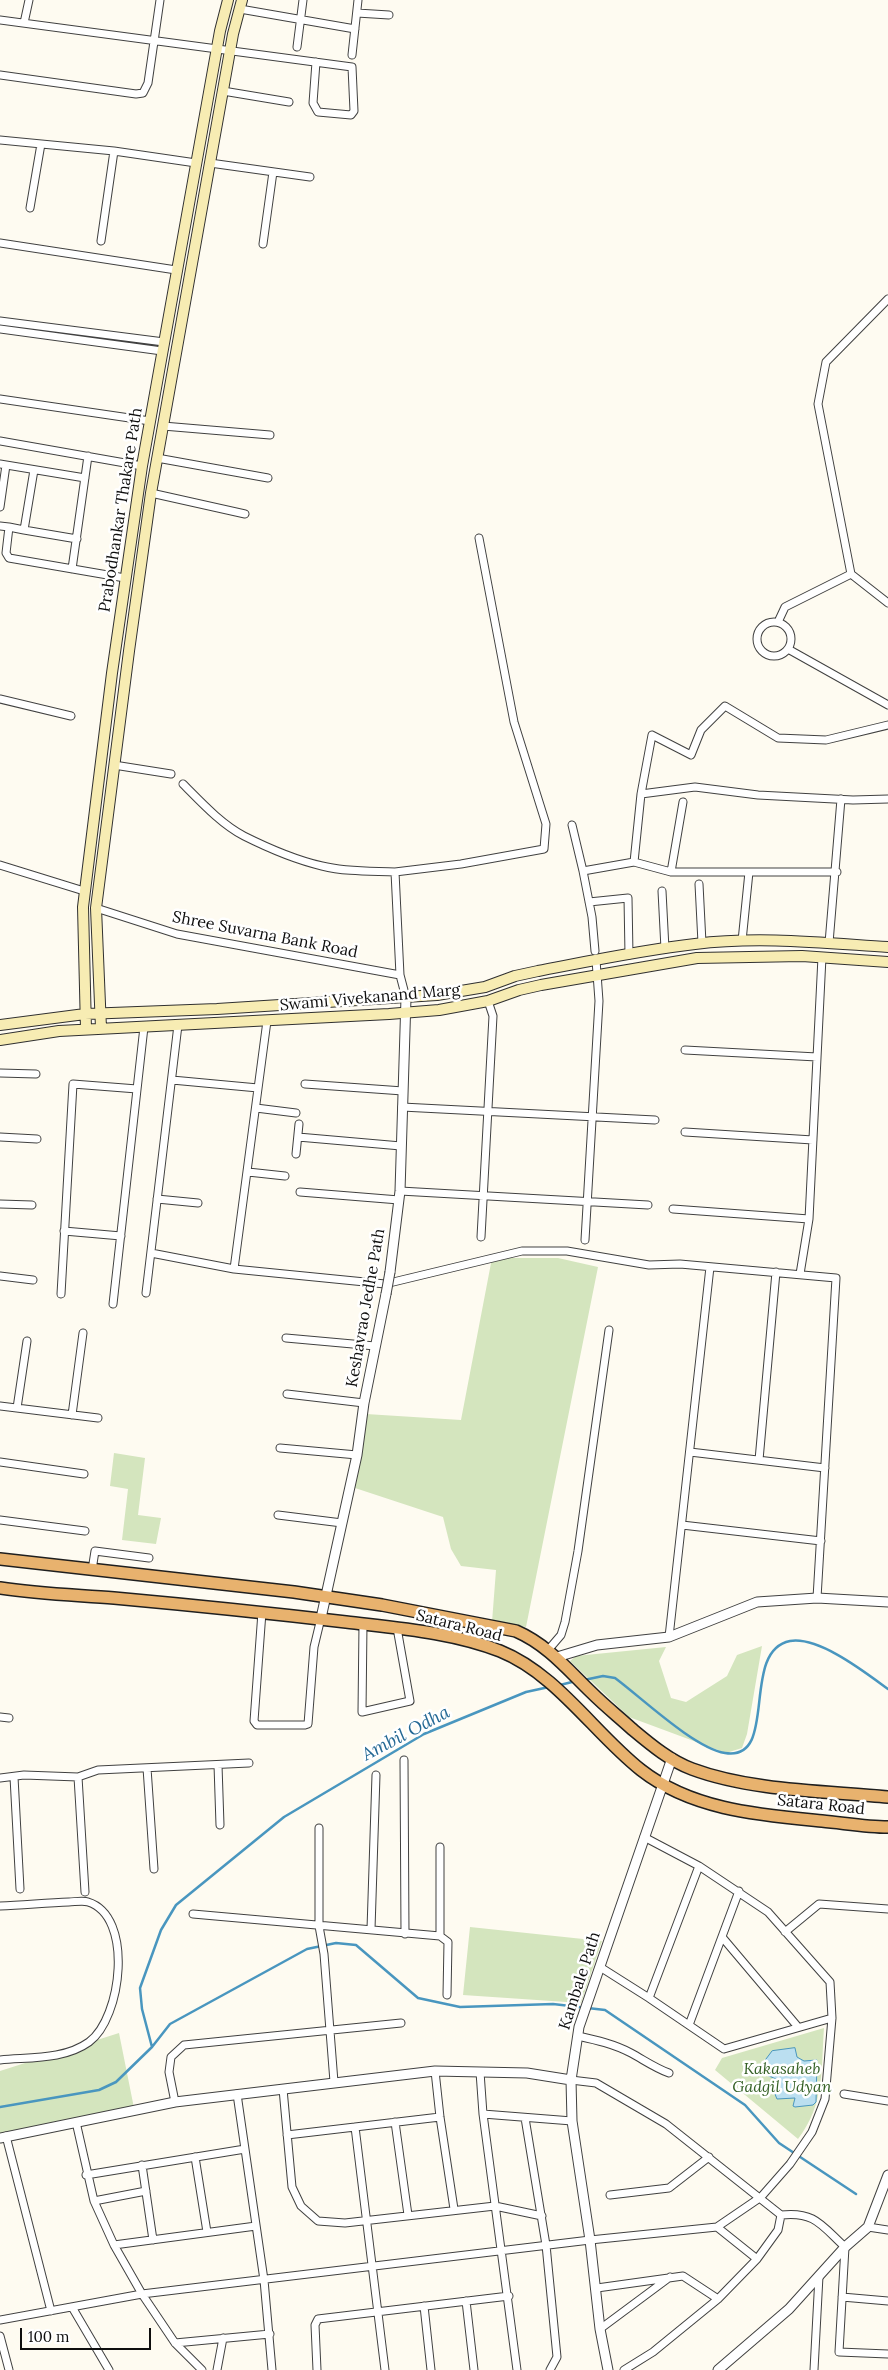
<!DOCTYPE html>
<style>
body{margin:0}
#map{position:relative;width:888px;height:2370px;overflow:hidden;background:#fefbf1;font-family:Lora,serif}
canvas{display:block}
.scale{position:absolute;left:20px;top:2328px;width:131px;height:22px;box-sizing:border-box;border:2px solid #0e0e0e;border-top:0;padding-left:6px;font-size:15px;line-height:18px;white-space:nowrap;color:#0e0e0e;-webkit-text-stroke:4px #fff;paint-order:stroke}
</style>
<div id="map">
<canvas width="888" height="2370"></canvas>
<div class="scale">100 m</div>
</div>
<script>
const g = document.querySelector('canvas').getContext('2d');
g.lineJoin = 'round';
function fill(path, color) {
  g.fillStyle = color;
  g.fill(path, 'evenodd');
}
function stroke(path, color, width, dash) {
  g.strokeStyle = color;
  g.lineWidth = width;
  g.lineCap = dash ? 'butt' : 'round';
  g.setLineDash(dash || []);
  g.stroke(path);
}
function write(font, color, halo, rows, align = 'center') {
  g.font = font + ' Lora,serif';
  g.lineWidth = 5;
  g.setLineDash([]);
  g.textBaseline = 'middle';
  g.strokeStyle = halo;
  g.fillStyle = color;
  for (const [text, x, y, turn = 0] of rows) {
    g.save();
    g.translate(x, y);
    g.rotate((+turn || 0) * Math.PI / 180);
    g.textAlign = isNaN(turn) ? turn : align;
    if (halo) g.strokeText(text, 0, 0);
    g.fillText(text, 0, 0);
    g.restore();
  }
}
fill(new Path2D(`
 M492,1258h66l40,9 -72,360 -34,-5 4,-52 -35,-4 -10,-17 -8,-32 -88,-29 11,-74 95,6z
 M114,1453l31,5 -7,57 23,3 -5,26 -34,-4 6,-51 -18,-3z
 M762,1646l-15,88 -5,14 -16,5 -97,-36 -59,-56 6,-5 90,-9 -7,14 12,37 15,4 41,-26 10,-21z
 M470,1927l132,14 -21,62 -118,-8z
 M824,2028c-3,41 1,76 -26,111l-83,-69 7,-12z
 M119,2033l15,75 -134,26v-63z`), '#d4e5be');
const water = new Path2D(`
 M795,2048l2,9 7,4 13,-1 -1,42 -3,3 -18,2 -2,-1 2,-8 -18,1 -5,-12 4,-8 -19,-8 15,-20z`);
fill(water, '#bbdff0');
stroke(water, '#4996bf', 1);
stroke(new Path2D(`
 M584,1680l19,-4 12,2c27,20 79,70 110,75 55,9 14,-102 65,-112 29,-5 76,32 98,48
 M560,1685l16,-4
 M152,2047l-10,-38 -2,-21 21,-58 15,-25 108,-88 140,-83 102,-42 23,-5
 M0,2107l99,-17 17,-8 36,-35 18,-23 137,-75 29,-6 20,2 62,53 42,9 93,-3 52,6 140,95 34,38 77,51`), '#4996bf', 2.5);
const minor = new Path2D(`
 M240,9l115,20
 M357,13l32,2
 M0,20l352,47 2,44 -3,4 -33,-3 -5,-9 3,-41
 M24,23l5,-23
 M297,47l6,-47
 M352,55l6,-55
 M0,75l136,19 7,-1 5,-10 12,-83
 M223,91l66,11
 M0,140l114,11 82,12
 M210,163l100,14
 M30,208l11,-64
 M101,241l13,-90
 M0,243l176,27
 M263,244l10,-72
 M888,299l-62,63 -8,42 33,170 37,29
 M0,321l164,21
 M0,329l162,22
 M0,399l150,22
 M163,426l107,9
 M0,441l142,25
 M157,458l111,20
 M0,464l85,14
 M151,493l94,21
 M0,507l6,-42
 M0,526l9,1 -3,26 3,5 116,20
 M9,527l15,3 10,-60
 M24,530l53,9
 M72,569l16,-113
 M778,622l7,-15 66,-33
 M757 639a17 17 0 1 1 34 0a17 17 0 1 1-34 0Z
 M788,649l100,56
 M0,699l71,17
 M114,765l57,9
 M183,784c18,18 38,40 61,52 24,12 52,24 78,30 24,6 49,5 73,6l5,103 6,23
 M641,794l11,-59 39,20 10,-25 24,-24 53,32 48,2 62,-15
 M572,825l11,46
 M634,862l37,10h78l-7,69
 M0,865l84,26
 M395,872l66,-8 83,-15 2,-25 -32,-102 -35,-184
 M671,872l12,-70
 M749,872h88
 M699,884l3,59
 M662,891l3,58
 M589,902l39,-4 1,57
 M96,908l81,26 223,41
 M829,943l12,-144
 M595,951l-3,-34 -9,-46 51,-9 7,-68 54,-7 63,8 95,5 35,-1
 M685,1050l132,7
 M0,1073l36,1
 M172,1080l86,8
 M305,1084l98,7
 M402,1107l253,13
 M256,1108l40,5
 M685,1132l128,8
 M0,1137l37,2
 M298,1137l103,9
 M296,1154l3,-30
 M248,1172l37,4
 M400,1191l248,14
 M300,1192l99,8
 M157,1199l41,4
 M0,1204l32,1
 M673,1209l136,10
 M64,1231l57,5
 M481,1237l12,-221 -5,-15
 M585,1240l14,-239 -3,-41
 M151,1253l83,16 151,15 137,-33h45l82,14 31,-1 156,14 -19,320
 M234,1269l33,-248
 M800,1274l9,-55 13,-262
 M0,1276l33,4
 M146,1293l32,-268
 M61,1294l12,-210 64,5
 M113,1304l31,-277
 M286,1338l89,8
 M287,1394l77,9
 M0,1406l98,12
 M17,1408l10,-67
 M72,1415l11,-82
 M280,1448l77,7
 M690,1452l135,16
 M759,1460l17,-188
 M0,1462l84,12
 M278,1515l64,8
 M0,1520l85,11
 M682,1525l139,16
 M92,1570l3,-19 54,7
 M262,1612l-8,109 3,4h48l3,-1 6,-77 7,-29
 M363,1624l-1,88 48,-11 -13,-73
 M669,1637l41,-370
 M549,1649l12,-14 4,-13 13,-71 31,-221
 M0,1717l9,1
 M404,1760l1,174
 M218,1765l2,60
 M147,1768l7,101
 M14,1777l6,112
 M78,1777l7,115
 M0,1778l24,-3 54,2 20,-7 151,-7
 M319,1828v98l5,28 10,128
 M699,1866l-50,132 75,51 108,-31
 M0,1906c23,-1 46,-3 69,-4 5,0 14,-2 19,0 46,14 34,116 1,140 -25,18 -60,15 -89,18
 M193,1914l247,22 8,6 -1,53
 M371,1929l5,-154
 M785,1932l34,-28 69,5
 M440,1936v-89
 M722,1937l76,90
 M600,1967l49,31
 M689,2025l50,-134
 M578,2036c18,4 36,8 53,17 13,7 24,15 38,20
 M435,2071l5,46 14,92
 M480,2072l3,42 34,256
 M571,2080l25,3 70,41 115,91 -3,15 -21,29 -39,40 -65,53 -29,18
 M283,2089l9,98 9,19 17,15 27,2 150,-17 47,10
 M237,2094l27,186 8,90
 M844,2094l44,7
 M175,2102l-6,-30 2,-15 13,-12 217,-22
 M483,2114l89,7
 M525,2118l21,127 11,112 -7,13
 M76,2122l18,79 20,44 28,49 33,49 27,27
 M395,2122l13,93
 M355,2127l30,243
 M287,2135l153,-18
 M6,2136l45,175
 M195,2157l12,75
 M142,2165l11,75
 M86,2175l159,-26
 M610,2195l59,-7 40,-31
 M94,2201l52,-10
 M781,2215c34,-4 41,11 64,32l-6,105 49,2
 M717,2227l40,32
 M868,2227l20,3
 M114,2245l142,-19
 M597,2288l86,-12 35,23
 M842,2297l46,4
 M466,2301l8,69
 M424,2306l7,64
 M72,2307l37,63
 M0,2320l142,-26 448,-54 127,-13 44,-30 29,-33 22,-32 13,-33 7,-81 -2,-36 -62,-70 -69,-46 -55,-29
 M600,2329l70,-52
 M0,2336l9,34
 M175,2343l95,-9
 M217,2370l6,-32
 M317,2370l-2,-45 3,-6 191,-23
 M814,2370l5,-94`);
const tertiary = new Path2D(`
 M390,1272l10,-81 6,-193
 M321,1618l36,-163 7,-52 22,-109
 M557,1657l40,-12 72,-8 88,-35 60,-4 71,4
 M0,2138l175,-36 260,-31 92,2 44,7
 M608,2370l-8,-41 -10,-89 -18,-119 -1,-41 8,-53 93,-269
 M718,2370l71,-61 56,-62 23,-20 20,-52`);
const secondary = new Path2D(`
 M0,1025l85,-11 132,-5 220,-14 48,-8 30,-11 23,-5c52,-10 104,-21 157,-27 64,-8 129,-1 193,3
 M101,1028l-5,-120 33,-257 22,-158 82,-459 9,-34
 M86,1029l-3,-122 29,-234 30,-207 78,-435 8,-31
 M0,1040l59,-9 330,-17 50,-4 49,-9 31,-11 22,-5 156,-27 105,-2 86,6`);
const trunk = new Path2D(`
 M0,1559l294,33 88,13 134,26c32,14 52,39 76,62 13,13 27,24 40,36 18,15 38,32 60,40 59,22 134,22 196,28
 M0,1588c38,6 76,7 114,10 77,7 155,15 232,24 50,6 106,10 154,29 57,23 94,82 141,119 51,40 119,45 181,51 22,2 44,6 66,6`);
stroke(minor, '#414141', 9);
stroke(tertiary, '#414141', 11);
stroke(secondary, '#303030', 12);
stroke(trunk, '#1f1f1f', 14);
stroke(minor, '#fff', 7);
stroke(tertiary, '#fff', 9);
stroke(secondary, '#f7ecb3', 10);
stroke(trunk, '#e8b26e', 11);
const tertiaryBridge = new Path2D(`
 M386,1294l4,-22`);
stroke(tertiaryBridge, '#414141', 11, []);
stroke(tertiaryBridge, '#fff', 9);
write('16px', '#0e0e0e', '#fff', [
 ["Prabodhankar Thakare Path",121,510,-81],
 ["Shree Suvarna Bank Road",265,935,11],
 ["Swami Vivekanand Marg",370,998,-5],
 ["Keshavrao Jedhe Path",366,1308,-80],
 ["Satara Road",459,1626,14],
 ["Satara Road",821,1805,6],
 ["Kambale Path",580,1981,-72]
]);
write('italic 16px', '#346025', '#fff', [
 ["Kakasaheb",782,2069],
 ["Gadgil Udyan",782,2087]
]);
write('italic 18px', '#246894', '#fff', [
 ["Ambil Odha",406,1734,-28]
]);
</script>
